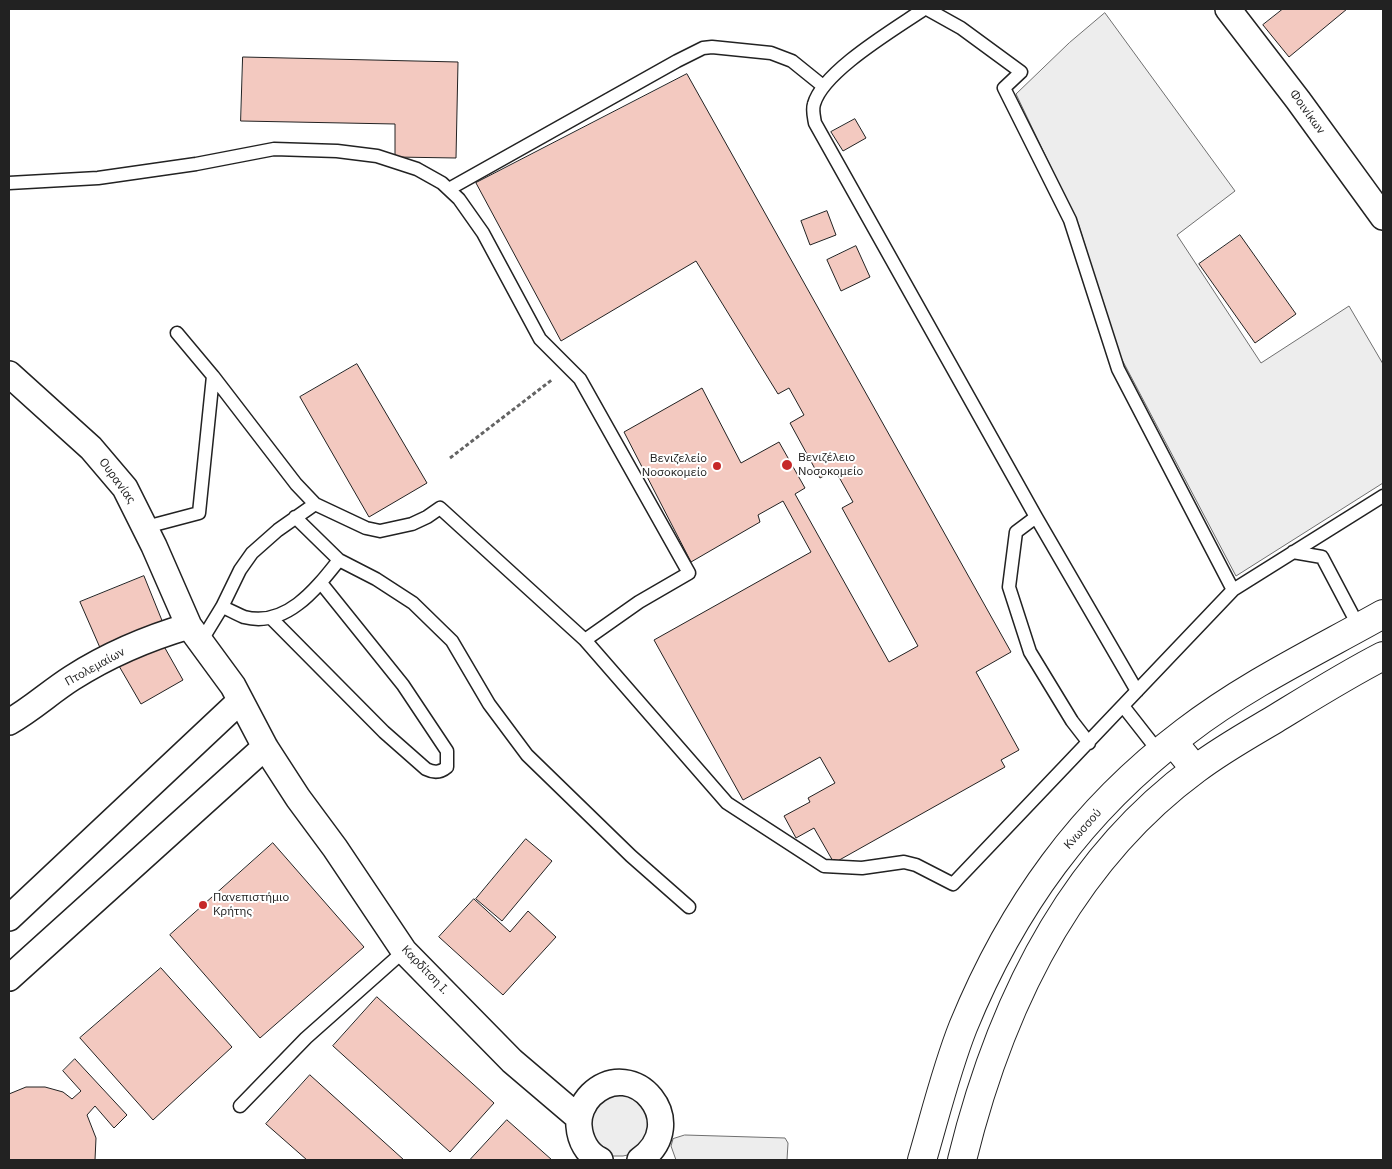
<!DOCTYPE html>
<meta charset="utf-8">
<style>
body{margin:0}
#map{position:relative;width:1392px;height:1169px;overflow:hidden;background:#fff;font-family:"IBM Plex Sans",sans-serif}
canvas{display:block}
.frame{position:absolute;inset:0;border:10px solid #222;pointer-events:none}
</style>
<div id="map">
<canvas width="1392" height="1169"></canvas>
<div class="frame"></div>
</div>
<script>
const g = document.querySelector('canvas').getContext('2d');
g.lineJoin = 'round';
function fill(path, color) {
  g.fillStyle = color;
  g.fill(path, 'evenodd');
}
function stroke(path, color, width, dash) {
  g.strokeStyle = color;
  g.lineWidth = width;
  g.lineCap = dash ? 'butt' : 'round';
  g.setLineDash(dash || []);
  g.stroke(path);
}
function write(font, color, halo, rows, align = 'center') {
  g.font = font + ' "IBM Plex Sans",sans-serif';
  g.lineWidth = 4;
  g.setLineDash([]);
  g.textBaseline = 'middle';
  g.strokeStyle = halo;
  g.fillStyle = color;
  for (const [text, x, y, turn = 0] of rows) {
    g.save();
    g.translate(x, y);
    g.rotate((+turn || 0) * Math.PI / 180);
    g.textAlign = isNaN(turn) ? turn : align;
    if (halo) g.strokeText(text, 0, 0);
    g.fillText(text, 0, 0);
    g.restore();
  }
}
const parking = new Path2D(`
 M1105,13l130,178 -58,44 84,128 88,-57 34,58v119l-147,93 -118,-224 -39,-126 -63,-132 53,-51z
 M615,1092l28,10 8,29 -19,23 -9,2h-12l-18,-12 -4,-33z
 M685,1135l100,3 3,5 -1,17h-111l-5,-14 2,-7z`);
fill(parking, '#ededed');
stroke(parking, '#6f6f6f', 1);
const building = new Path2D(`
 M1283,9h64l-58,48 -26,-32z
 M243,57l215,5 -2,96 -61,-1v-33l-154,-3z
 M687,74l324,578 -35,20 43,78 -18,10 4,7 -171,96 -20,-35 -18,10 -12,-22 26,-14 -2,-4 27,-15 -15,-26 -77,43 -89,-160 157,-88 -28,-51 -25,14 2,7 -69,40 -67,-130 78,-44 39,75 38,-21 26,46 -10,6 94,168 29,-16 -76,-138 11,-6 -18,-32 -15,8 -30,-55 14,-8 -15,-27 -11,6 -82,-133 -135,80 -85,-158z
 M855,119l11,19 -23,13 -12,-19z
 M827,211l9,24 -26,10 -9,-24z
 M1240,235l56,79 -41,29 -56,-79z
 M856,246l14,31 -29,14 -14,-31z
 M357,364l70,119 -58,34 -69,-120z
 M144,576l19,47 -62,27 -21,-48z
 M161,641l22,39 -42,24 -22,-38z
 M526,839l26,22 -50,60 -26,-22z
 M273,843l91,104 -104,91 -90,-103z
 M474,899l36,33 18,-21 28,26 -53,58 -64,-58z
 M161,968l71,79 -79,73 -73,-82z
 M377,997l117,106 -44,49 -117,-106z
 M75,1059l52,56 -13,13 -19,-22 -8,9 9,23 -1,22h-86v-66l17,-7h19l18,5 9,7 9,-8 -18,-20z
 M310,1075l94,85h-97l-41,-36z
 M507,1120l45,40h-82z`);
fill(building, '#f3c9c0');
stroke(building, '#222', 1);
const lane = new Path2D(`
 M924,9c-29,20 -101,62 -110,95 -2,6 0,13 1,19l221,394 101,174
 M927,9l34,19 60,44 -17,16 66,132 48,149 115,221
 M9,183l89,-5 98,-14 78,-15 63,2 40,5 40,13 25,14 17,16 24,34 57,106 40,40 109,194 -50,29 -54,38 142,163 97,63 38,2 42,-6 12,3 37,19 280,-294 150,-94
 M449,189l228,-128 26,-13 9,-1 59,6 21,8 31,25
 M177,333l36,43 83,108 19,20 51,24 14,3 32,-7 15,-7 13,-9 145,132
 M295,517l44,43 37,19 37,24 39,38 37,63 38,51 104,101 58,51
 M1036,517l-20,15 -7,55 21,65 42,69 17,22
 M146,527l53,-14 14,-137
 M1293,552l29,5 37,70
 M222,607c8,3 15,7 22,10 42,11 72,-28 95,-57
 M271,618l113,114 42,37c8,4 14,4 21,-2v-16l-44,-66 -82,-102
 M200,643l22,-36 18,-37 12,-17 26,-23 37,-26
 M1123,706l36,46
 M240,1106l66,-68 98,-87`);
const street = new Path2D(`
 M1228,9l70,91 85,117
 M9,374l82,74 34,40 29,58 35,80 44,60 32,61 33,51 37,50 69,103 108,110 67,57
 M9,722c23,-13 41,-30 63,-44 36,-23 76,-40 117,-52
 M9,918l231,-217
 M9,978l256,-231
 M600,1160c-13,-6 -20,-20 -21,-34 -1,-11 4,-23 12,-31 43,-41 101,28 49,65`);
const secondary = new Path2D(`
 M1173,742l22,27`);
const primary = new Path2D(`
 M922,1160c13,-44 24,-90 41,-133 49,-120 119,-217 222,-295 61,-47 132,-81 198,-118
 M962,1160c37,-151 105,-296 234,-391 25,-19 52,-34 79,-50 36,-22 71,-44 108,-63`);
stroke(lane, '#222', 15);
stroke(street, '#222', 28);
stroke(secondary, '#222', 30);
stroke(primary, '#222', 30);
stroke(new Path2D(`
 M450,458l103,-79`), '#646464', 3, [4, 2.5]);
stroke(lane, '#fff', 12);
stroke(street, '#fff', 25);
stroke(secondary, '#fff', 28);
stroke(primary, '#fff', 28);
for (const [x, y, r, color] of [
 [787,465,6,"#c62828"],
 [717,466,5,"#c62828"],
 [203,905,5,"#c62828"]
]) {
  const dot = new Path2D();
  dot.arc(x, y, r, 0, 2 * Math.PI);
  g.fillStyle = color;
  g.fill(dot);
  stroke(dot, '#fff', 2);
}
write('12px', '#222', '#fff', [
 ["Φοινίκων",1307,112,54],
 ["Ουρανίας",117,481,54],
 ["Πτολεμαίων",95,667,-29],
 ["Κνωσσού",1083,829,-48],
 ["Καρδίτση Ι.",425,970,46]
]);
write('12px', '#222', '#fff', [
 ["Βενιζέλειο",798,458],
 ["Νοσοκομείο",798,472],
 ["Βενιζελείο",707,459,"right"],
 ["Νοσοκομείο",707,473,"right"],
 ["Πανεπιστήμιο",213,898],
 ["Κρήτης",213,912]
], 'left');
</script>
